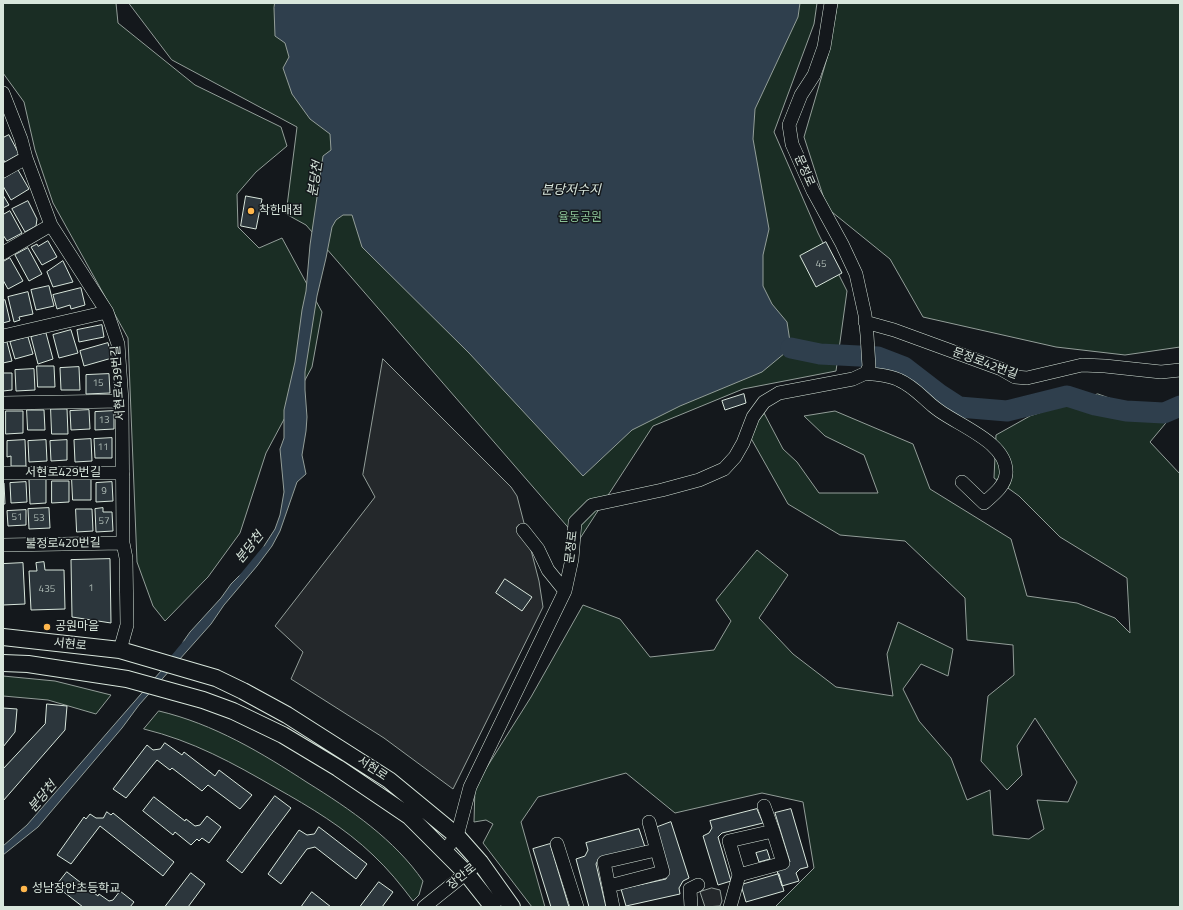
<!DOCTYPE html>
<meta charset="utf-8">
<style>
body{margin:0}
#map{position:relative;width:1183px;height:910px;overflow:hidden;background:#14181c;font-family:"Titillium Web",sans-serif}
canvas{display:block}
.frame{position:absolute;inset:0;border:4px solid #d8e6dc;pointer-events:none}
</style>
<div id="map">
<canvas width="1183" height="910"></canvas>
<div class="frame"></div>
</div>
<script>
const g = document.querySelector('canvas').getContext('2d');
g.lineJoin = 'round';
function fill(path, color) {
  g.fillStyle = color;
  g.fill(path, 'evenodd');
}
function stroke(path, color, width, dash) {
  g.strokeStyle = color;
  g.lineWidth = width;
  g.lineCap = dash ? 'butt' : 'round';
  g.setLineDash(dash || []);
  g.stroke(path);
}
function write(font, color, halo, rows, align = 'center') {
  g.font = font + ' "Titillium Web","Noto Sans KR",sans-serif';
  g.lineWidth = 3;
  g.setLineDash([]);
  g.textBaseline = 'middle';
  g.strokeStyle = halo;
  g.fillStyle = color;
  for (const [text, x, y, turn = 0] of rows) {
    g.save();
    g.translate(x, y);
    g.rotate((+turn || 0) * Math.PI / 180);
    g.textAlign = isNaN(turn) ? turn : align;
    if (halo) g.strokeText(text, 0, 0);
    g.fillText(text, 0, 0);
    g.restore();
  }
}
const green = new Path2D(`
 M3,3h113l2,20 77,62 86,42 6,19 -31,26 -19,22 1,33 21,21 23,-10 40,74 -10,55 -46,86 -26,80 -32,44 -43,44 -12,-15 -16,-44 -9,-224 -75,-135 -18,-53 -11,-48 -21,-29z
 M129,3h688l-3,21 -40,108 44,101 29,58 -11,80 -93,18 -90,37 -74,114 -273,-315 -20,-11 11,-87 -125,-67z
 M838,3h342v344l-55,8 -69,-8 -133,-30 -33,-58 -63,-51 -23,-71 24,-82z
 M1098,394l50,18 32,-6 -30,36 30,32v433h-405l39,-39 -11,-66 -41,-9 -87,20 -49,-40 -88,24 -17,25 24,85h-13l-49,-64 10,-19 -7,-4 -12,2 1,-36 56,-89 52,-92 37,14 30,38 64,-7 17,-29 -15,-21 41,-50 31,25 -29,43 34,36 43,33 57,9 -6,-42 11,-32 55,27 -5,27 -27,-12 -18,25 16,32 32,37 16,42 23,-10 3,45 36,4 15,-10 -7,-29 31,2 9,-20 -42,-64 -18,28 5,29 -15,15 -26,-29 7,-65 26,-21 -1,-30 -46,-5 -2,-42 -60,-57 -65,-6 -52,-31 -40,-71 16,-20 19,36 14,13 22,31h59l-14,-38 -39,-19 -21,-20 31,-5 78,33 17,45 81,50 16,57 50,7 38,15 15,15 -3,-55 -67,-41 -41,-41 -25,-18 2,-43 34,-19z
 M3,676l52,5 56,14 -15,19 -48,-14 -45,-4z
 M159,711c55,13 103,42 149,72 42,26 87,57 115,98l-4,14 -6,6c-12,-16 -25,-32 -40,-46 -28,-27 -63,-48 -97,-67 -43,-25 -83,-47 -132,-59z`);
fill(green, '#1a2d24');
stroke(green, '#939e99', 1);
const parking = new Path2D(`
 M383,359l128,128 6,9 22,85 4,26 -90,182 -69,-51 -93,-59 12,-27 -28,-26 100,-129 -12,-22z
 M712,888l8,2 2,11 -2,5 -15,1 -5,-15z`);
fill(parking, '#24282b');
stroke(parking, '#939e99', 1);
const water = new Path2D(`
 M275,3h525l-2,14 -43,92 -2,30 16,90 -6,26v31l9,18 15,18 4,26 -29,24 -82,34 -48,24 -49,46 -114,-123 -107,-106 -10,-32h-9l-7,5 -4,7 -6,31 -9,38 -12,76v18l2,27 -1,14 -4,24 4,19 -9,8 -17,49 -8,15 -15,20 -33,39 -13,19 -72,81 -17,23 -84,99 -35,28v-9l24,-21 154,-177 2,-6 7,-10 31,-34 10,-14 24,-24 20,-31 5,-14 4,-23 -4,-43 4,-11v-28l11,-48 7,-52 4,-19 4,-46 13,-89 8,-6 -1,-16 -20,-15 -18,-25 -9,-26 6,-11 -4,-14 -10,-7 -1,-28z`);
fill(water, '#2f3f4d');
stroke(water, '#939e99', 1);
stroke(new Path2D(`
 M241,576l23,-28
 M170,660l14,-17`), '#2f3f4d', 3.5);
stroke(new Path2D(`
 M791,348l29,6 58,3 26,10 35,27 20,13 48,4 60,-15 28,9 31,6 38,2 16,-7`), '#2f3f4d', 21);
const building = new Path2D(`
 M9,135l10,19 -14,8 -2,-3v-21z
 M18,170l11,19 -18,11 -8,-14v-7z
 M3,195l6,10 -6,3z
 M246,196l16,3 -6,30 -15,-3z
 M28,201l9,18 -1,7 -11,6 -13,-23z
 M10,211l12,22 -15,8 -4,-6v-20z
 M48,241l9,16 -15,8 -11,-18 6,-3 1,2z
 M826,242l16,31 -26,14 -16,-31z
 M28,248l14,26 -13,7 -14,-26z
 M10,258l13,23 -15,8 -5,-9v-18z
 M63,261l10,21 -20,5 -6,-15z
 M49,286l5,20 -18,4 -5,-20z
 M81,288l4,17 -14,4 -1,-4 -13,4 -4,-14z
 M28,292l5,22 -14,3 1,3 -6,2 -6,-25z
 M5,300l5,21 -7,2v-22z
 M102,325l2,12 -25,5 -2,-12z
 M71,330l7,23 -19,5 -6,-23z
 M46,333l7,26 -15,5 -7,-27z
 M28,337l5,17 -18,5 -5,-17z
 M7,342l5,19 -9,2v-20z
 M108,343l4,15 -28,8 -4,-15z
 M37,366h17l1,21h-17z
 M79,367l1,23h-19l-1,-22z
 M34,369l1,21 -19,1 -1,-21z
 M3,373h9v17l-9,1z
 M109,374l1,19 -24,1v-19z
 M744,394l2,9 -21,7 -3,-9z
 M51,409h16l1,25h-16z
 M27,410h17l1,20h-17z
 M89,410l1,19 -19,1 -1,-19z
 M6,411h17v22l-17,1z
 M114,411v18l-19,1v-18z
 M112,438v20h-17l-1,-19z
 M91,439l1,22 -17,1 -1,-22z
 M25,440l1,26h-15v-10l-4,1v-16z
 M46,440l1,21 -18,1 -1,-21z
 M67,440v20l-16,1 -1,-20z
 M46,479v24l-16,1 -1,-24z
 M72,479h19v21h-18z
 M52,481h17v21l-17,1z
 M26,482l1,20 -16,1 -1,-20z
 M112,482l1,19 -17,1v-19z
 M3,483h1l1,21h-2z
 M49,508l1,20 -21,1 -1,-20z
 M103,508v4h9l1,19 -17,1 -1,-23z
 M76,509h16l1,22 -16,1z
 M26,510v15l-18,1 -1,-15z
 M110,559l1,64 -39,-6 -1,-57z
 M44,562l1,8h19l1,39 -34,1 -2,-39h8l-1,-8z
 M23,563l2,41 -22,1v-41z
 M505,579l27,18 -10,14 -26,-18z
 M47,704l20,2 -2,24 -62,71v-32l42,-45z
 M3,708l14,1 -2,23 -12,15z
 M165,743l17,12 2,-3 31,24 4,-6 33,25 -12,14 -32,-24 -6,6 -30,-23 -2,2 -13,-10 -31,38 -13,-9 34,-44 6,5 7,-1z
 M275,796l16,12 -49,65 -15,-12z
 M154,797l31,24 1,-2 9,7 5,-1 7,-9 14,11 -12,16 -7,-5 -3,3 -2,-2 -6,6 -16,-13 -2,3 -30,-24z
 M757,809l6,14 -41,10 -4,4 13,44 -13,4 -15,-49 6,-3 3,-5 -2,-7z
 M791,809l17,58 -8,2 -4,4 3,8 -17,5 -6,-18 11,-3 3,-3 -15,-49z
 M107,812l4,3 2,-2 61,49 -11,14 -63,-50 -29,38 -14,-9 27,-38 2,2 4,-5 6,4h7z
 M671,822l18,56 -6,3 -4,7 1,6 -54,12 -5,-17 45,-10 3,-8 -14,-43z
 M319,827l48,37 -11,15 -41,-32 -8,2 -26,35 -13,-10 31,-44 8,5 7,-1z
 M639,829l6,18 -46,11 -3,6 10,43h-17l-13,-48 9,-3 3,-6 -2,-7z
 M550,844l19,63h-18l-18,-58z
 M767,850l3,9 -11,3 -3,-9z
 M67,872l31,24 1,-2 10,7 4,-1 7,-9 14,11 -4,5h-47l-27,-21z
 M191,873l14,11 -17,23h-23z
 M779,874l5,17 -38,11 -5,-17z
 M379,882l14,10 -11,15h-22z
 M312,892l19,15h-27l-2,-1z`);
fill(building, '#2c363c');
stroke(building, '#d8e6dc', 1);
const minor = new Path2D(`
 M3,93l18,46 5,19 25,67 56,87 11,32 4,57 1,142 3,15 1,67 -7,25
 M3,171l23,-13
 M3,253l48,-28
 M865,322l29,8 107,39 14,8 12,1 55,-13 23,1 56,6 19,-2
 M3,336l104,-24
 M866,373c11,2 24,2 33,7 14,6 23,17 34,26 20,18 76,35 73,68 -1,12 -13,21 -22,29l-22,-21
 M3,403l119,-2
 M3,473h120
 M523,530l15,19 10,21 17,21
 M3,545l120,-2
 M764,806l9,25
 M557,844l20,63
 M444,851l13,-15 13,-49 95,-196 7,-32 3,-37 17,-17 70,-15 37,-10 25,-11 11,-12 8,-14 10,-26 11,-15 15,-9 74,-14 13,-6 3,-6 -2,-32 -2,-20 -9,-41 -14,-30 -29,-53 -21,-47 -3,-19 12,-30 13,-20 10,-28 7,-44
 M609,886l54,-14 -14,-50
 M424,907l56,-45
 M613,907l-9,-45 52,-12
 M691,907l-1,-18 8,-4
 M730,907l9,-32 -10,-34 44,-10 10,32 -44,12`);
const major = new Path2D(`
 M3,637l117,13 96,28 27,13 44,24 102,65 68,56 23,26 32,45
 M3,663l25,1 99,15 76,21 30,11 50,24 55,33 71,48 57,57 27,34`);
stroke(minor, '#d8e6dc', 14);
stroke(major, '#d8e6dc', 18);
stroke(minor, '#14181c', 13);
stroke(major, '#14181c', 16);
for (const [x, y, r, color] of [
 [251,211,4,"#ffb74d"],
 [47,627,4,"#ffb74d"],
 [24,889,4,"#ffb74d"]
]) {
  const dot = new Path2D();
  dot.arc(x, y, r, 0, 2 * Math.PI);
  g.fillStyle = color;
  g.fill(dot);
  stroke(dot, '#14181c', 1.5);
}
write('10px', '#adbab4', null, [
 ["45",821,265],
 ["15",98,384],
 ["13",104,421],
 ["11",103,448],
 ["9",104,492],
 ["51",17,518],
 ["53",39,519],
 ["57",104,522],
 ["1",91,589],
 ["435",47,590]
]);
write('12px', '#d8e6dc', '#14181c', [
 ["문정로",804,171,66],
 ["문정로42번길",985,364,20],
 ["서현로439번길",119,383,-94],
 ["서현로429번길",63,473],
 ["불정로420번길",63,544,-1],
 ["문정로",572,547,-83],
 ["서현로",70,645,6],
 ["서현로",372,769,34],
 ["장안로",462,877,-39]
]);
write('12px', '#d8e6dc', '#14181c', [
 ["착한매점",259,211],
 ["공원마을",55,627],
 ["성남장안초등학교",32,889]
], 'left');
write('12px', '#8ac095', '#14181c', [
 ["율동공원",580,218]
]);
write('italic 13px', '#d8e6dc', '#14181c', [
 ["분당천",316,179,-81],
 ["분당저수지",571,191],
 ["분당천",250,548,-51],
 ["분당천",43,797,-50]
]);
</script>
